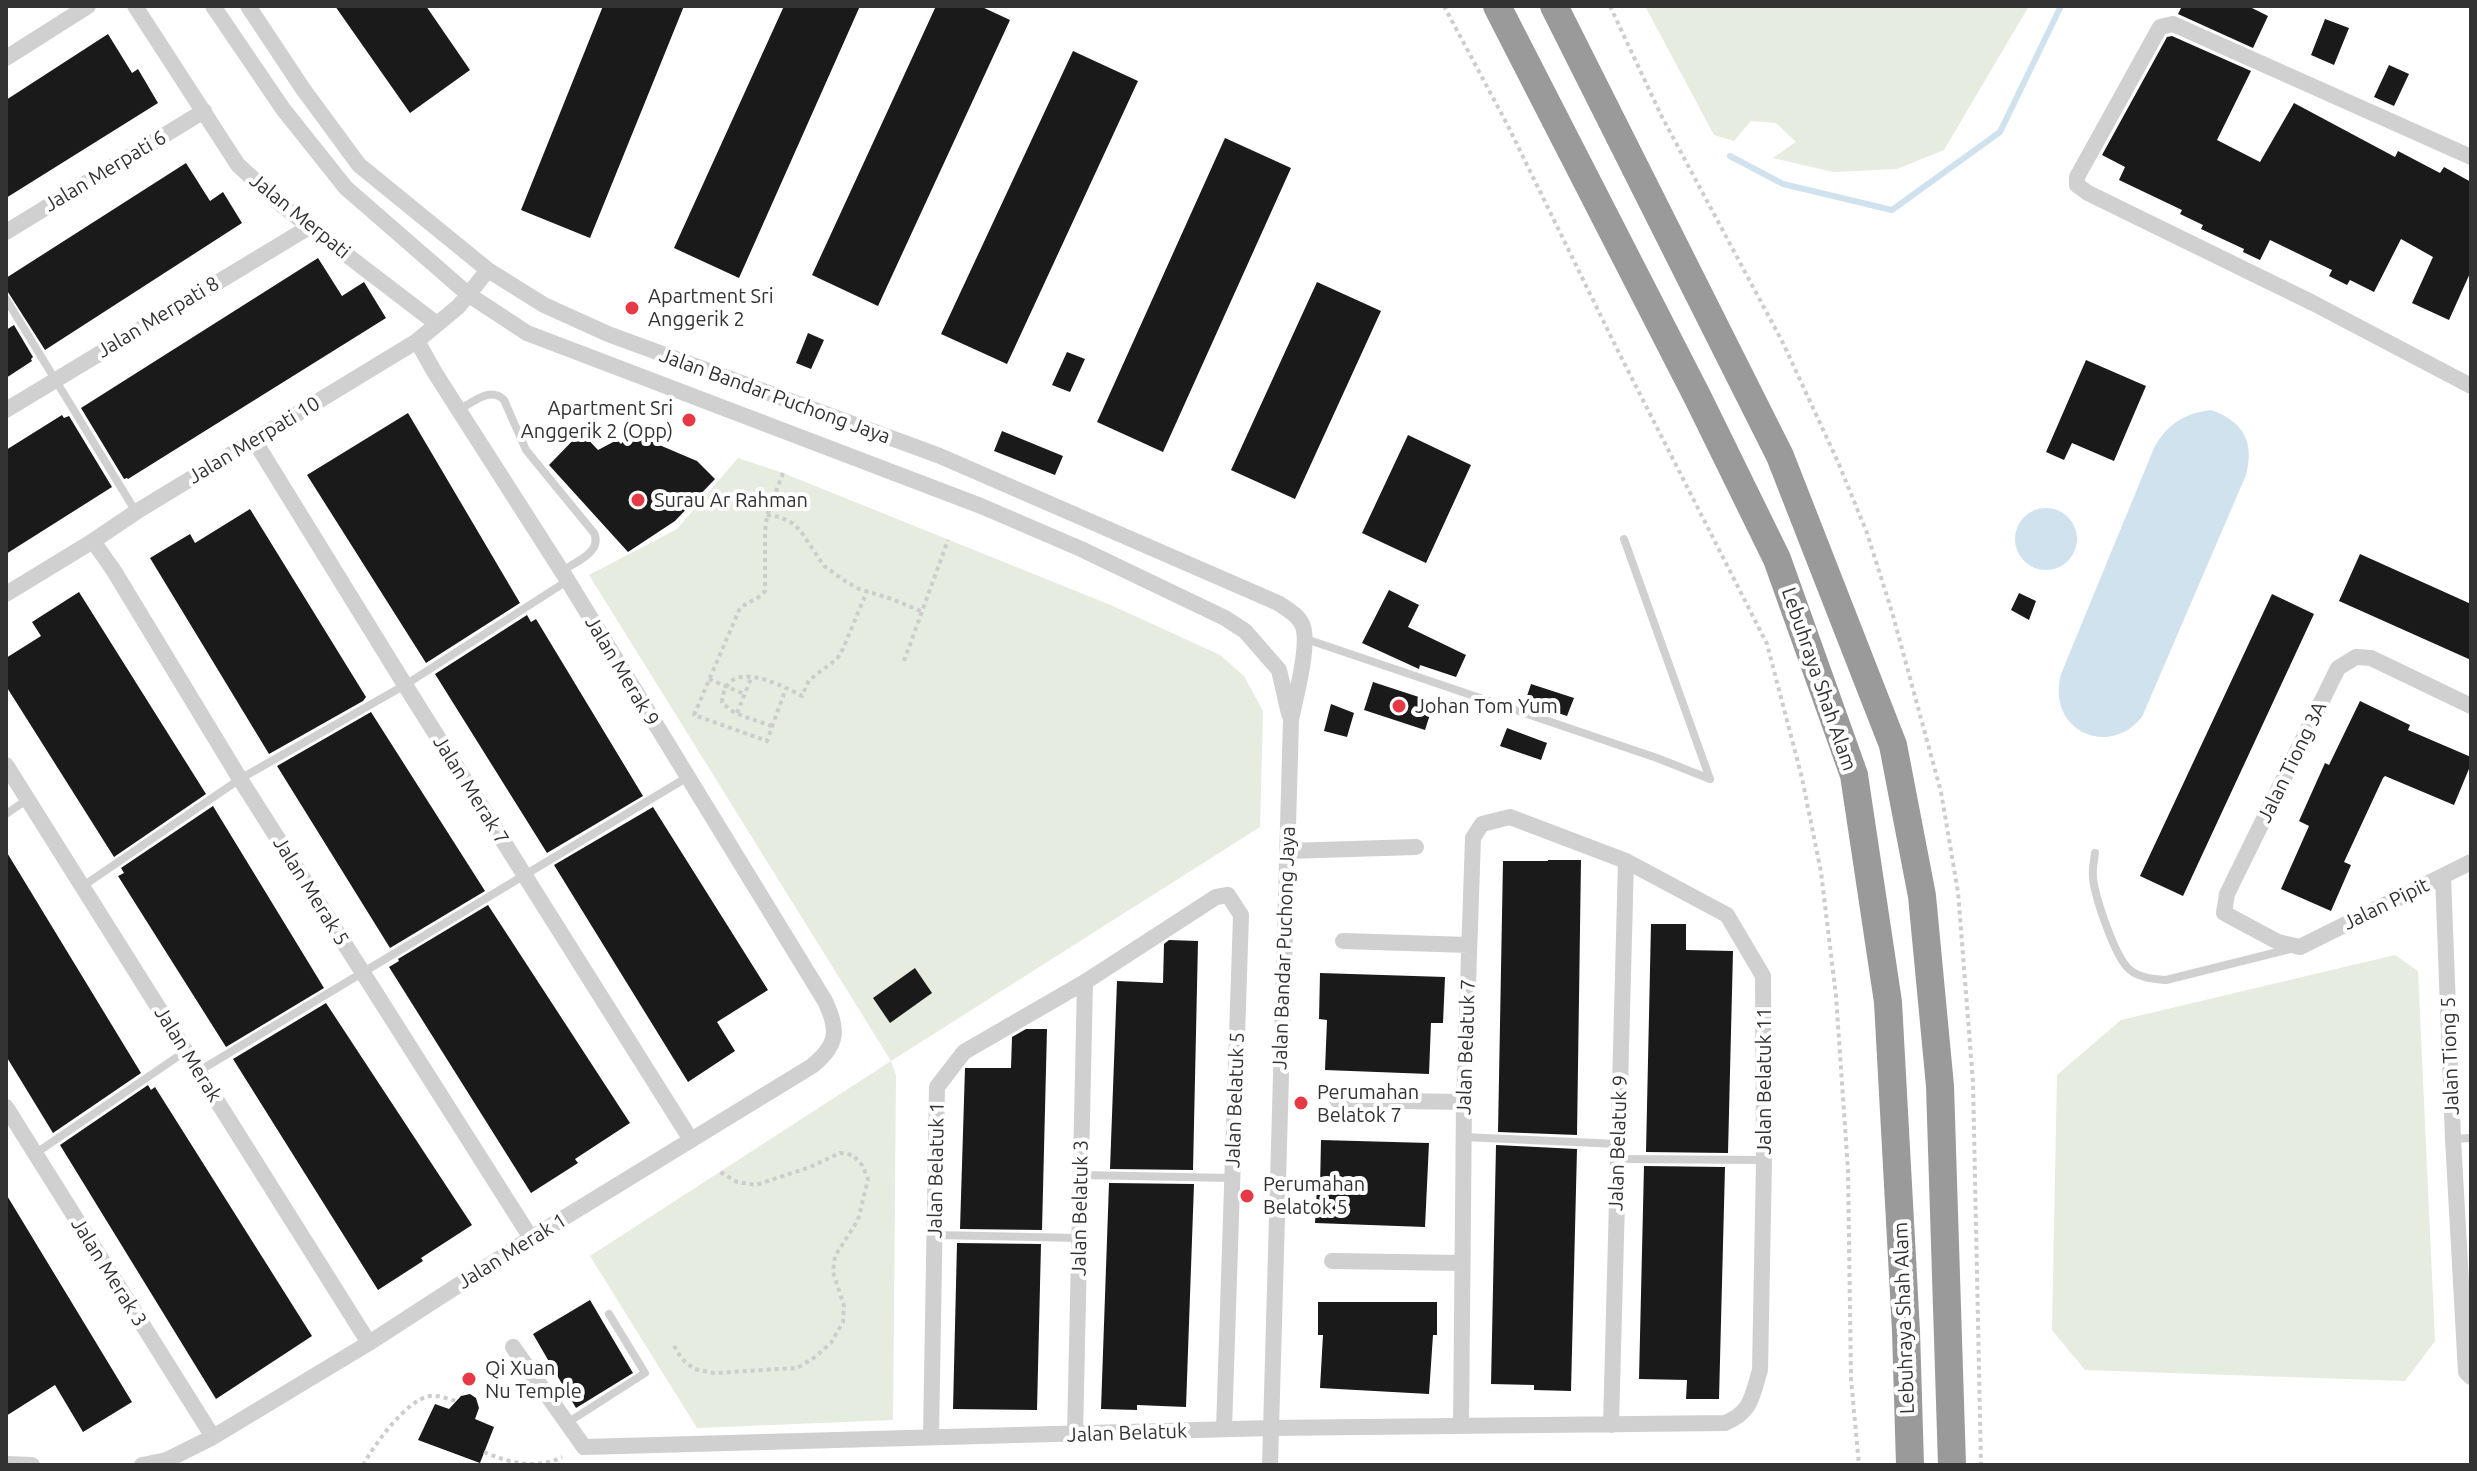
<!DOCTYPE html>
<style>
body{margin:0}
#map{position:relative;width:2477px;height:1471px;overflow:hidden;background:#fff;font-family:Ubuntu,sans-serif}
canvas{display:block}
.frame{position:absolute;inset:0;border:8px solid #333;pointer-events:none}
</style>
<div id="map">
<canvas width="2477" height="1471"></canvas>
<div class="frame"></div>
</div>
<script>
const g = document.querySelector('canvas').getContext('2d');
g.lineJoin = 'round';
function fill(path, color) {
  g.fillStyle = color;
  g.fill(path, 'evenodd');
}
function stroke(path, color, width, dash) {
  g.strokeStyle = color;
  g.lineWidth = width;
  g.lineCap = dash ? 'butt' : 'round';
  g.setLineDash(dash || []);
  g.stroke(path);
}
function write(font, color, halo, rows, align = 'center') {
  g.font = font + ' Ubuntu,sans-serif';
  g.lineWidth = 8;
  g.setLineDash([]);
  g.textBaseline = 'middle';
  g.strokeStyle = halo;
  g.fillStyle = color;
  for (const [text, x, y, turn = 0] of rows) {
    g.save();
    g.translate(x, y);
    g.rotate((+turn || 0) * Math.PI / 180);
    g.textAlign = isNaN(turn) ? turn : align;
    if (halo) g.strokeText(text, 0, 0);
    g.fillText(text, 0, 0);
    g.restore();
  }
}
fill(new Path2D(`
 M1645,6h384l-85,144 -47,19 -64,3 -60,-14 23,-16 -20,-19 -25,-2 -17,20 -20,-6z
 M738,458l45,15 330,133 107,49 24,21 19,35 -3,116 -369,234 5,14 -3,345 -196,8 -107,-172 301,-195 -302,-486 88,-46z
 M2395,955l23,16 17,370 -30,40 -320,-11 -33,-40 5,-255 64,-55z`), '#e6ecdf');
fill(new Path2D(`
 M2211,410c32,11 44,32 35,65l-104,242c-34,42 -96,13 -81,-43l93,-226c14,-25 30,-34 57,-38z
 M2015 539a31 31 0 1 1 62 0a31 31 0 1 1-62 0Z`), '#cfe2ee');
stroke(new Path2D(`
 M1730,156l53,28 109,26 108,-78 61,-126`), '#cfe2ee', 6);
fill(new Path2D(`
 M335,6h91l44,64 -60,43z
 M603,6h81l-94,232 -69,-28z
 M784,6h76l-121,272 -65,-30z
 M936,6h44l30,14 -132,286 -66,-31z
 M2182,6h66l20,10 -15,32 -75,-34z
 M2325,19l24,9 -15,37 -23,-10z
 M108,34l24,39 6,-4 20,34 -152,95v-98z
 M2172,36l79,35 -34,69 43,22 34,-59 101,54 3,-6 42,22 4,-6 27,15v89l-22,49 -37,-17 21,-46 -32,-18 -27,53 -24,-12 -3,5 -18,-9 3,-6 -62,-30 -10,20 -17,-8 1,-3 -43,-20 2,-4 -23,-11 2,-4 -63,-30 6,-13 -23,-12 65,-118z
 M1073,51l65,30 -131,283 -66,-30z
 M2389,65l20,9 -15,32 -20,-9z
 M1225,138l66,30 -128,284 -66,-30z
 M186,163l24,38 13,-9 19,31 -197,127 -39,-61v-11z
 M318,258l24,38 22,-14 22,36 -258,161 -1,-1 -3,1 -43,-71z
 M1317,282l64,29 -86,188 -64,-29z
 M14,325l19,32 -2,2 1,2 -26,17v-48z
 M808,333l16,7 -13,29 -15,-6z
 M1067,352l18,7 -15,33 -18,-7z
 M2086,360l60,26 -32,75 -42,-18 -8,17 -18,-8z
 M408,413l112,190 -94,60 -119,-188z
 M62,415l2,3 5,-2 43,71 -106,67v-104z
 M1002,431l61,25 -8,19 -61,-24z
 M581,432l17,18 19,-10 4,4 10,-11 66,28 18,18 -40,42 -47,31 -79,-87z
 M1408,435l63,30 -45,98 -64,-30z
 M250,509l116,188 -3,4 -94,53 -119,-196 40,-24 5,9z
 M2360,554l111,50v56l-132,-59z
 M1389,590l30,15 -11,22 58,28 -10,22 -36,-12 -1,4 -57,-26z
 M79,592l127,202 -92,63 -108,-171v-28l35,-22 -9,-14z
 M2019,593l17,8 -7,19 -18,-10z
 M2272,594l42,20 -131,282 -43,-20z
 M527,615l4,7 5,-3 107,177 -96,57 -112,-179z
 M1373,682l61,20 -9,28 -61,-20z
 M1531,684l43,14 -7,18 -42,-14z
 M2360,701l50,24 -2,5 63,27v7l-17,41 -69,-29 -2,2 -39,84 7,3 -20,46 -50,-22 28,-63 -10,-5 26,-58 4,2z
 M1331,704l23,9 -7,24 -23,-6z
 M371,712l114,179 -95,57 -113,-182z
 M1507,728l40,15 -6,17 -41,-14z
 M213,806l111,182 -98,59 -108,-171 6,-3 -3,-5z
 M653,807l115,183 -51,32 18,29 -47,31 -134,-217z
 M6,851l135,222 -88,60 -47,-77z
 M1548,860h33l-4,275 -79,-3 5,-271h45z
 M488,905l142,218 -55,36 3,4 -47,30 -142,-226 10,-6 -1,-2z
 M1651,924h35v26l47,1 -5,202 -82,-1z
 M1169,940l29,1 -5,229 -83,-1 7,-188 46,2 1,-39z
 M915,968l17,25 -42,30 -17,-25z
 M1320,973l125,4 -2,46h-12l-2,51 -104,-4 2,-50 -8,-1z
 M326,1003l146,222 -51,33 2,3 -45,29 -145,-231z
 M1026,1029h21l-5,201 -82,-1 5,-161h46l1,-31z
 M148,1085l3,5 4,-3 157,249 -96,63 -156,-254z
 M1321,1140l108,3 -4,84 -110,-4 2,-35h3z
 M1496,1145l81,4 -6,242 -37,-1v-5l-43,-1z
 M1644,1166l81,1 -6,232h-33l1,-19 -48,-1z
 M1109,1183l85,1 -8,223 -49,-2v5l-36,-1z
 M6,1194l126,208 -49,30 -28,-47 -49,31z
 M957,1243l84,1 -4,166 -84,-1z
 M590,1300l43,73 -57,35 -43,-74z
 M1318,1302h119v33h-4l-4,59 -109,-6 3,-53h-5z
 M470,1394l6,4 3,10 -4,11 19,8 -14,36 -62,-23 17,-36 14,5 12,-13z`), '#1a1a1a');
stroke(new Path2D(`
 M1444,6l63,118 110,225 150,295 35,134 19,94 15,124 12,174 3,209 8,86
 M1610,6l51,109 122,228 55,119 29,71 25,79 49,180 17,100 15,190 8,383
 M783,473l-16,42 -2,17v59c-7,9 -16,10 -25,17l-46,107 73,26 19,-53
 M767,515l13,2 14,7 8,9 22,33 21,15 14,8 30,9 34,14
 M904,661l44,-121
 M709,679l35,15
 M737,713l15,-37
 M772,726l-27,-9 -15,-7 -8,-8c4,-46 57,-18 80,-6l7,-16 28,-21 6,-10 24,-58
 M674,1346l8,13 12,10 20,4 83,-5 18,-11 16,-14 12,-21 1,-16 -11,-34 2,-16 23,-36 10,-41 -6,-14 -9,-10 -13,-2 -30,14 -54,18 -19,-3 -17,-10
 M484,1452c26,11 52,18 78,5
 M363,1465c12,-21 43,-65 67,-69 9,-1 18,3 26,5`), '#cdcdcd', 4, [4, 4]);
stroke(new Path2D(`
 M6,299l130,213
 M459,410c14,-8 32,-24 45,-10l22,50 68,83c9,19 -19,29 -32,38
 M1624,539l86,240
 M1306,639l351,119 53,21
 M6,814l22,-15
 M2095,853c-1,8 -3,16 -2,25 2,19 22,80 37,92 10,8 24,9 36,10l124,-31
 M83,886l157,-107 165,-94 162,-104
 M199,1071l487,-293
 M1464,1137l154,7
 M2454,1139l17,-1
 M36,1153l150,-102
 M1617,1159l147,1
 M1081,1175l151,3
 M935,1235l144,3
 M567,1423l78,-50 -36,-59`), '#d0d0d0', 8);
stroke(new Path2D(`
 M135,6l103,159 46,42 153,117
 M213,6l70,103 63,79 123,107 58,38 454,173 100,43 144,69 20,13 34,39 10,44
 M248,6l55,83 56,76 129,105 56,35 64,29 332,122 338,147c9,6 19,11 24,21 9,18 -7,75 -11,96l-21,745
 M6,58l82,-52
 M2471,157l-298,-133 -13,3 -83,150v8l11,8 225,110 158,83
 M6,232l198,-121
 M6,410l305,-184
 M254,440l151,245 286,455
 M93,541l21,30 126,208 291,459
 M6,594l87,-53 43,-29 281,-171 42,-35 29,-36
 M2471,706l-100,-48 -15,-1 -18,11 -111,226 -3,19 54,29 22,5 171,-85
 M6,765l363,578
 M1287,851l129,-4
 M2443,876l10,263 13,233 5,5
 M1343,941l126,4
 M1337,1100l127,2
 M6,1107l207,330
 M1332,1261l130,2
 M513,1347l71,100 686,-19 455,-5c27,-11 27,-27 35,-53l4,-210 -1,-184 -36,-61 -101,-54 -116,-44 -28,7 -9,14 -9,264 -3,324
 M1611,1425l15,-564
 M1075,1435l10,-453
 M931,1437l6,-350 27,-35 121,-70 131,-85 12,-2 13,20 -17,514
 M6,1464l26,1
 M142,1465l25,-5 46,-23 156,-94 162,-105 281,-172c26,-21 27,-36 13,-65l-257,-420 -133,-208 -18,-32`), '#d0d0d0', 16);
stroke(new Path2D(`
 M1497,6l201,392 79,161 77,216 34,227 18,329 4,134
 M1554,6l226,450 113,289 29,151 18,190 12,379`), '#9a9a9a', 28);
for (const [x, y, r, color] of [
 [632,308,8,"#e63946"],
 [689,420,8,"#e63946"],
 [638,500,8,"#e63946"],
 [1399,706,8,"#e63946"],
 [1301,1103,8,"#e63946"],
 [1247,1196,8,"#e63946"],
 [469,1379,8,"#e63946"]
]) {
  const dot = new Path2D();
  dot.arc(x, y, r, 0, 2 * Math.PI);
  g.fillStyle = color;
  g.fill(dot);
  stroke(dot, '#fff', 3);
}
write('20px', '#333', '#fff', [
 ["Jalan Merpati 6",105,171,-31],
 ["Jalan Merpati",300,216,39],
 ["Jalan Merpati 8",158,317,-31],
 ["Jalan Bandar Puchong Jaya",775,396,20],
 ["Jalan Merpati 10",254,440,-31],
 ["Jalan Merak 9",622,671,59],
 ["Lebuhraya Shah Alam",1819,679,71],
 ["Jalan Tiong 3A",2292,762,-64],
 ["Jalan Merak 7",471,790,58],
 ["Jalan Merak 5",311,891,58],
 ["Jalan Pipit",2386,904,-26],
 ["Jalan Bandar Puchong Jaya",1284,948,-88],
 ["Jalan Belatuk 7",1466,1047,-88],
 ["Jalan Merak",188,1054,58],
 ["Jalan Tiong 5",2450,1056,-92],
 ["Jalan Belatuk 11",1764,1081,-90],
 ["Jalan Belatuk 5",1235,1100,-88],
 ["Jalan Belatuk 9",1618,1143,-88],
 ["Jalan Belatuk 1",936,1170,-89],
 ["Jalan Belatuk 3",1080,1208,-89],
 ["Jalan Merak 1",512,1251,-32],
 ["Jalan Merak 3",109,1272,58],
 ["Lebuhraya Shah Alam",1904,1318,-92],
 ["Jalan Belatuk",1127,1433,-2]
]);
write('20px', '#333', '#fff', [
 ["Apartment Sri",648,296],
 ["Anggerik 2",648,319],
 ["Apartment Sri",673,408,"right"],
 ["Anggerik 2 (Opp)",673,431,"right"],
 ["Surau Ar Rahman",654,500],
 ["Johan Tom Yum",1415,706],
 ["Perumahan",1317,1092],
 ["Belatok 7",1317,1115],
 ["Perumahan",1263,1184],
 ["Belatok 5",1263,1207],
 ["Qi Xuan",485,1368],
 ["Nu Temple",485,1391]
], 'left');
</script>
